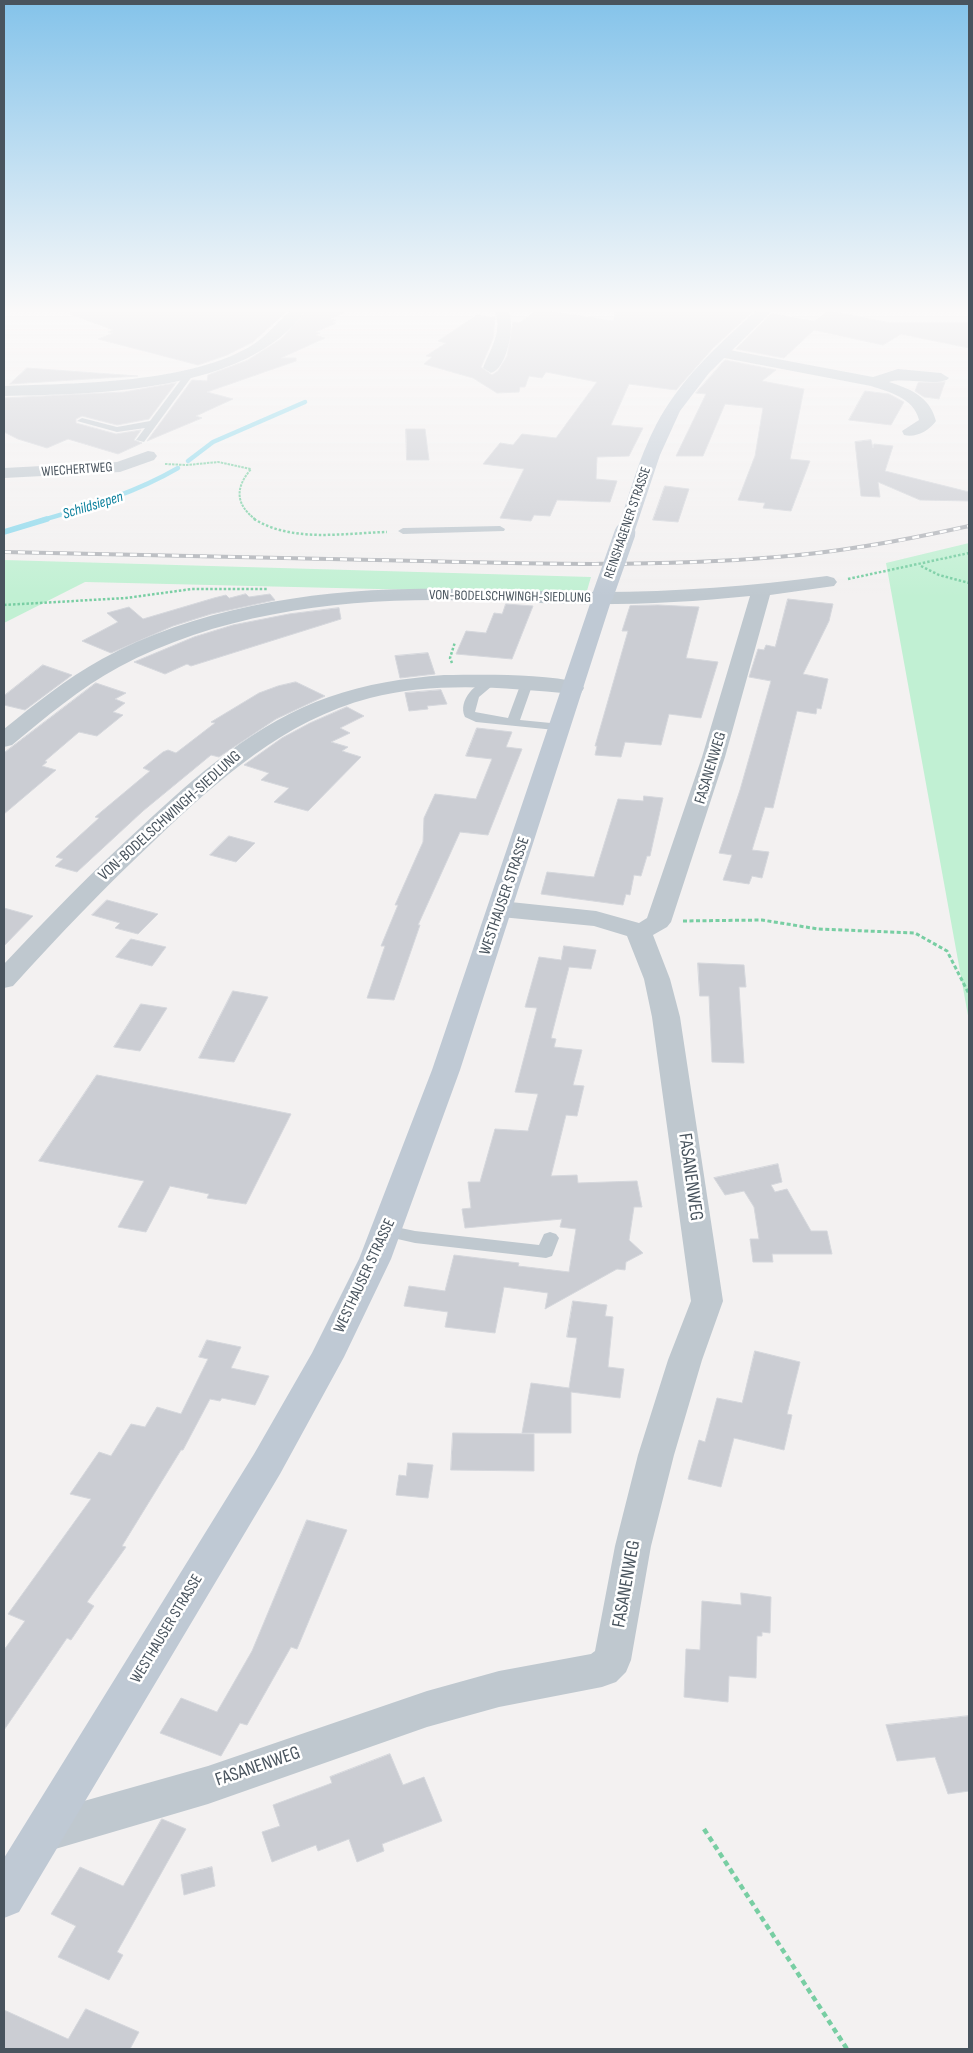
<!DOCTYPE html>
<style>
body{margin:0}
#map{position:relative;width:973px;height:2053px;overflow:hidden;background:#f3f1f1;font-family:"Sofia Sans Condensed",sans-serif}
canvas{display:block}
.frame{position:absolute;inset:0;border:5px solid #49545e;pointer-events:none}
</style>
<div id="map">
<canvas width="973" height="2053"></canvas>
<div class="frame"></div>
</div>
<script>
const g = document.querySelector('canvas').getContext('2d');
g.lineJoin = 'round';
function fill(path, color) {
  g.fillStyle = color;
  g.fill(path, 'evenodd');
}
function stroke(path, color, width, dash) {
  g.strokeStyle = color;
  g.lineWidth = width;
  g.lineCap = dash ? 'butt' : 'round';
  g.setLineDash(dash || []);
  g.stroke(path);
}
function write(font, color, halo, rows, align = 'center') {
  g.font = font + ' "Sofia Sans Condensed",sans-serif';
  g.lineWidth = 5;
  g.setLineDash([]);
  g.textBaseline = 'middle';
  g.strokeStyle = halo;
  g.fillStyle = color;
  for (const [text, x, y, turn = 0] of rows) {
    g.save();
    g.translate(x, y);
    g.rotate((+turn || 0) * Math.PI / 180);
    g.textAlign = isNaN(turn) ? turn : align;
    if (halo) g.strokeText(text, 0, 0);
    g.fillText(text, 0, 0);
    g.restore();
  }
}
fill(new Path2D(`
 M969,543v478l-83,-458z
 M4,560l587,17 -5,17 -501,-12 -81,41z`), '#c1f0d3');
stroke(new Path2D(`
 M188,461l25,-19 92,-40
 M43,520c47,-14 92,-27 135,-52`), '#8ed9ec', 4.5);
stroke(new Path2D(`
 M4,532l43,-13`), '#8ed9ec', 5.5);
const building = new Path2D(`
 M71,310h217l-35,32 -26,13 -29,10 -100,-26 15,-6 -5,-1 5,-2 -42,-16z
 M308,310h41l-19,9 6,1 -4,2 4,1 -20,9 4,1 -4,2 9,3 -44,20h15v3l-89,31 26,7 -37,17 6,2 -55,23 45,-61 15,1 1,-6 40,-15 33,-21z
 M538,310l76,11 1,-11 138,1 -40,37 -37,42 -47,-6 -18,41 32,3 -14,28 -32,1 -1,22 21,2 -7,21 -53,-2 -7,16 -16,-1 -3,6 -31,-3 24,-49 -41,-5 17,-21 13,2 9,-11 34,4 41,-56 -51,-10 -4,6 -13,-2 -4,11h-5l-1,5 -22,1 -24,-15 -49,-14 8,-7 -6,-1 20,-13 -8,-2 39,-26 18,3 -2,21 -12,28 11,8 6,-4 9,-15 6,-34 6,1z
 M829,311l62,12h78v25l-68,-14 -18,11 -69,-15 -30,28 -48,-9 35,-35 43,7z
 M725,360l51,10 -14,11 42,8 -14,70 20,2 -19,50 -28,-3 2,-5 -27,-3 17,-44 8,-48 -38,-4 -22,52h-27l30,-62 -10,-1z
 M27,368l111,8 -128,8z
 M945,382l-6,17 -15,-2 -9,-6 3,-8z
 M176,383l-27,36 -32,6 -35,-9 -6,3v4l40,11 25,-4 -7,10 8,3 -24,11 -50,-15 -21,9 -29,-9 -14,-7v-34l120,-6z
 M865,391l24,3 15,8 -13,23 -42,-5z
 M406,429h19l4,31h-22z
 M871,440l2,8 1,-4 19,2 -8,25 84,21v9l-49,-1 -42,-18 2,15 -19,-1 -6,-54z
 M665,486l24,3 -11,33 -25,-2z
 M246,594l3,3 21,-3 5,6 -64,14 -38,12 -62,27 -29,-12 36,-19 -11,-9 22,-6 14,12 71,-21 12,-3 3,3z
 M788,599l45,5 -4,17 -26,53 25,5 -7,30 -4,-1 -1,6 -19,-3 -24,97 -8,-1 -13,43 17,2 -7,26 -10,-2 -3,8 -26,-4 9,-25 -13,-2 21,-63 31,-109 -22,-4 9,-28 6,1 2,-5 9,2z
 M506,604l27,2 -21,53 -56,-5 10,-23 20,2 8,-20 8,1z
 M658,605l41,2 -13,51 32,4 -17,56 -32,-4 -8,31 -36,-3 -4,15 -26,-2 2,-9h-2l33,-115h-6l8,-25z
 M339,608l2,11 -150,47 -4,-2 -22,10 -31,-12 60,-25 39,-12 56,-11z
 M428,653l7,21 -35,4 -5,-22z
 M43,665l29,10 -47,35 -21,-5v-9z
 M296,682l29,14 -49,23 -57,38 -8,-2 -68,56 -66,61 -22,-6 8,-7 -7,-2 43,-39 -4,-1 55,-46 -7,-3 20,-16 5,-2 8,3 39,-30 -4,-1 48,-29 19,-7z
 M96,683l30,10 -11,6 10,4 -12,9 10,3 -26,21 -18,-4 -34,29 2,1 -5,4 14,4 -52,44v-61z
 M441,690l6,14 -20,2 1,3 -19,2 -4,-18z
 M347,707l17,9 -24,12 10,5 -19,9 17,5 -6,4 19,6 -53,54 -34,-9 15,-14 -28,-8 8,-7 -25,-8 38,-27 28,-15z
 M477,728l35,4 -6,15 16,2 -34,86 -28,-3 -42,93h2l-26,75 -27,-2 18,-52h-4l17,-41h-3l28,-63 1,-24 11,-24 41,5 16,-40 -26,-3z
 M644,796l19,2 -13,58h-3l-6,20 -7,-1 -4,20 -4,-1 -3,11 -82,-11 6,-22 47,5 24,-78 25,2z
 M229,836l26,7 -19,19 -26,-7z
 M107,900l51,14 -20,20 -23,-6 5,-5 -28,-8z
 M4,908l29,8 -29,30z
 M131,939l35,8 -14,19 -36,-9z
 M564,946l32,4 -5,19 -22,-2 -18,71 5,1 -2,8 28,3 -9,35 11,1 -7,30 -11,-1 -15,61 26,-1 1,8 59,-2 5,26h-8l-5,33 14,13 -17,9 -1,8 -8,-1 -72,40 3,-16 -44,-6 -9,46 -50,-6 3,-15 -44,-6 5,-20 36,5 9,-36 65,8 -1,3 51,6 7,-43 -16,-2 2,-8 -97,9 -3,-19 9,-1 -3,-26h12l15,-53 33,2 10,-37 -23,-2 22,-84 -12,-1 14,-50 22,3z
 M698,963l46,2 2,22h-7l5,76 -32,-1 -3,-66h-9z
 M233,991l35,6 -34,65 -35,-4z
 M141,1004l26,4 -27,43 -26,-4z
 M97,1075l91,18 103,21 -45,90 -39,-6 2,-4 -39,-8 -24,46 -28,-5 26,-46 -105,-20z
 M778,1164l4,18 -11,3 4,7 12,-3 24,42h16l5,23h-60l1,8h-20l-3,-23h9l-5,-32 -10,-16 -19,4 -11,-17z
 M573,1301l34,4 -2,11 8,1 -5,50 16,2 -4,29 -49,-6v41h-49l9,-50 38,5 8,-50 -10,-1z
 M207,1340l34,7 -10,21 38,8 -14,29 -33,-7 -2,3 -10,-2 -27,51h-2l-59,96 4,1 -39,55 7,4 -23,34 -4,-2 -63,92v-80l21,-29 -17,-7 83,-115 -21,-5 29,-42 12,4 20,-32 14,3 12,-20 24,7 27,-55 -9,-2z
 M755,1351l45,11 -13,52 5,1 -8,35 -50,-12 -13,49 -33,-8 11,-39 6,2 12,-44 25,5z
 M453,1433l81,1v37l-83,-1z
 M408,1463l25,2 -5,33 -32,-3 3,-20 7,1z
 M307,1520l40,10 -50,119 -6,-2 -44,78 -7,-2 -19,33 -61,-23 21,-35 36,14 35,-61z
 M741,1593l30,4 -1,36 -8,-1v4h-5l-1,42 -27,-2 -1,26 -44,-5 2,-48 14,1 2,-49 39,4z
 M969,1716v75l-21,3 -13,-37 -38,4 -11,-36z
 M390,1754l13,31 21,-8 18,44 -60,23 2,7 -27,11 -8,-23 -31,12 -2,-6 -44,17 -10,-30 18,-6 -7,-21 59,-22 -2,-6z
 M162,1819l24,10 -69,123 6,3 -14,25 -51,-23 18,-31 -25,-12 29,-47 43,19z
 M212,1867l3,19 -31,9 -3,-20z
 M86,2009l53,23 -9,17h-126v-39l64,29z`);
fill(building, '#cbcdd3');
stroke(building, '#d5d7dc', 1);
stroke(new Path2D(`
 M165,464l22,1 31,-3 33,7c-16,19 -16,35 5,51`), '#78cea3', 2, [2.5, 1]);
stroke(new Path2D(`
 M254,519c39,24 89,14 133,13
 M921,566l18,9 30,8
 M848,579l121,-26
 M4,605l122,-7 66,-9h75
 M452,663l-2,-5 5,-16`), '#78cea3', 2.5, [2.5, 2]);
stroke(new Path2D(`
 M683,921l79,-1 56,9 97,4 32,18 22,43`), '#78cea3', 3, [4, 2.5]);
stroke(new Path2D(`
 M704,1829l143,220`), '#78cea3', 4.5, [5.5, 4]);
fill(new Path2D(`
 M186,373l7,2 -49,67 -8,-2 9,-12 -28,4 -40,-11 5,-3 35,9 33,-6z
 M500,526l5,3 -1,2 -101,3 -5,-3 5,-3z
 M492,678l6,3 -19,16 -4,15 33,6 13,-35 6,-3 6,3 -13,37 41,4 6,4 -2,3 -89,-9 -11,-5c-8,-17 12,-36 27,-39z
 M386,1225l29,6 124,14 5,-11 6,-2 6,2 3,4 -7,18 -6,2 -131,-15 -35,-8 -3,-4 3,-4z`), '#bfc8cf');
fill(new Path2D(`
 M291,310h15c-58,83 -211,84 -302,86v-10c73,-3 187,-2 250,-42 13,-9 25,-23 37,-34z
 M494,310h14c8,14 -1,59 -17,63l-8,-5c7,-18 21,-39 11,-58z
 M719,348l154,29 25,-8 43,4 8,5c-7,9 -46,-1 -60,4 22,7 41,15 47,39 -7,10 -20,17 -32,14l-2,-4 17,-11c-5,-22 -30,-28 -48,-34l-157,-30 -3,-3z
 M148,451l6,1 3,4 -3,4 -34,12 -116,6v-10l113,-6z
 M827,576l7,2 3,4 -3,4 -64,9 -45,162 -54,165 -4,5 -14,8 17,44 10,38 43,284 -21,59 -28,95 -23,91 -20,114 -5,12 -10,10 -14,5 -103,20 -72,20 -219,77 -163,48 -15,-6 -6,-14 6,-14 15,-6 163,-46 219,-75 72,-20 92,-17 4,-3 20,-105 23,-91 30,-95 23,-59 -39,-284 -8,-38 -17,-43 -33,-10 -93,-9 -9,-3 -4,-5 4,-5 9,-3 95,10 43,12 8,-5 55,-161 48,-161c-58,6 -117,9 -175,8 -47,-1 -93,-4 -140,-4 -107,0 -221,16 -316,67 -39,21 -73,50 -107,78l-8,2v-18c31,-25 62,-50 98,-70 89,-49 207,-69 308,-70 63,-1 126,3 189,3 77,0 153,-6 228,-16z
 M444,675c43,0 95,-2 137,8l3,5 -3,5 -8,1c-66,-6 -137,-13 -203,4 -85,22 -152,82 -215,142 -49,46 -96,95 -142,146l-9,2v-24c44,-47 89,-93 136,-136 56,-52 116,-106 189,-131 37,-13 76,-19 115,-22z`), '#bfc8cf');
fill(new Path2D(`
 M757,310h16l-64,63 -29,38 -20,44 -26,78 -2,4h-14l-2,-4c13,-36 22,-74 40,-108 24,-46 63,-81 101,-115z
 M603,589l7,2 3,4 -153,475 -69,189 -47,98 -64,117 -261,438 -15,6v-60l250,-404 58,-101 47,-94 73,-189 161,-475 3,-4z`), '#bfc9d4');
const rail = new Path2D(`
 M4,552c139,3 279,6 418,9 119,3 237,6 355,-4 65,-5 129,-17 192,-31`);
stroke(rail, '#b3b6bb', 4);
stroke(rail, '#fff', 2.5, [7]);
stroke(new Path2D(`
 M603,595l22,-62`), '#bfc9d4', 21);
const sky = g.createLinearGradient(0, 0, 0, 597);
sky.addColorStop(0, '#84c3ea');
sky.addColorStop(0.52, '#faf9f9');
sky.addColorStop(1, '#faf9f900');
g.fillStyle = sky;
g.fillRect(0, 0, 973, 597);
write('14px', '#49545e', '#fff', [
 ["WIECHERTWEG",77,470,-4],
 ["REINSHAGENER STRASSE",628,523,-71],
 ["VON-BODELSCHWINGH-SIEDLUNG",510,597,1]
]);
write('italic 15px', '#0d809d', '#fff', [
 ["Schildsiepen",93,506,-17]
]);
write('16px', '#49545e', '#fff', [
 ["FASANENWEG",711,768,-73],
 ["VON-BODELSCHWINGH-SIEDLUNG",170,816,-42],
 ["WESTHAUSER STRASSE",505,896,-71],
 ["WESTHAUSER STRASSE",365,1276,-65],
 ["WESTHAUSER STRASSE",167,1629,-59]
]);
write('19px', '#49545e', '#fff', [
 ["FASANENWEG",690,1177,82],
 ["FASANENWEG",627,1584,-80],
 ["FASANENWEG",258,1767,-19]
]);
</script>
